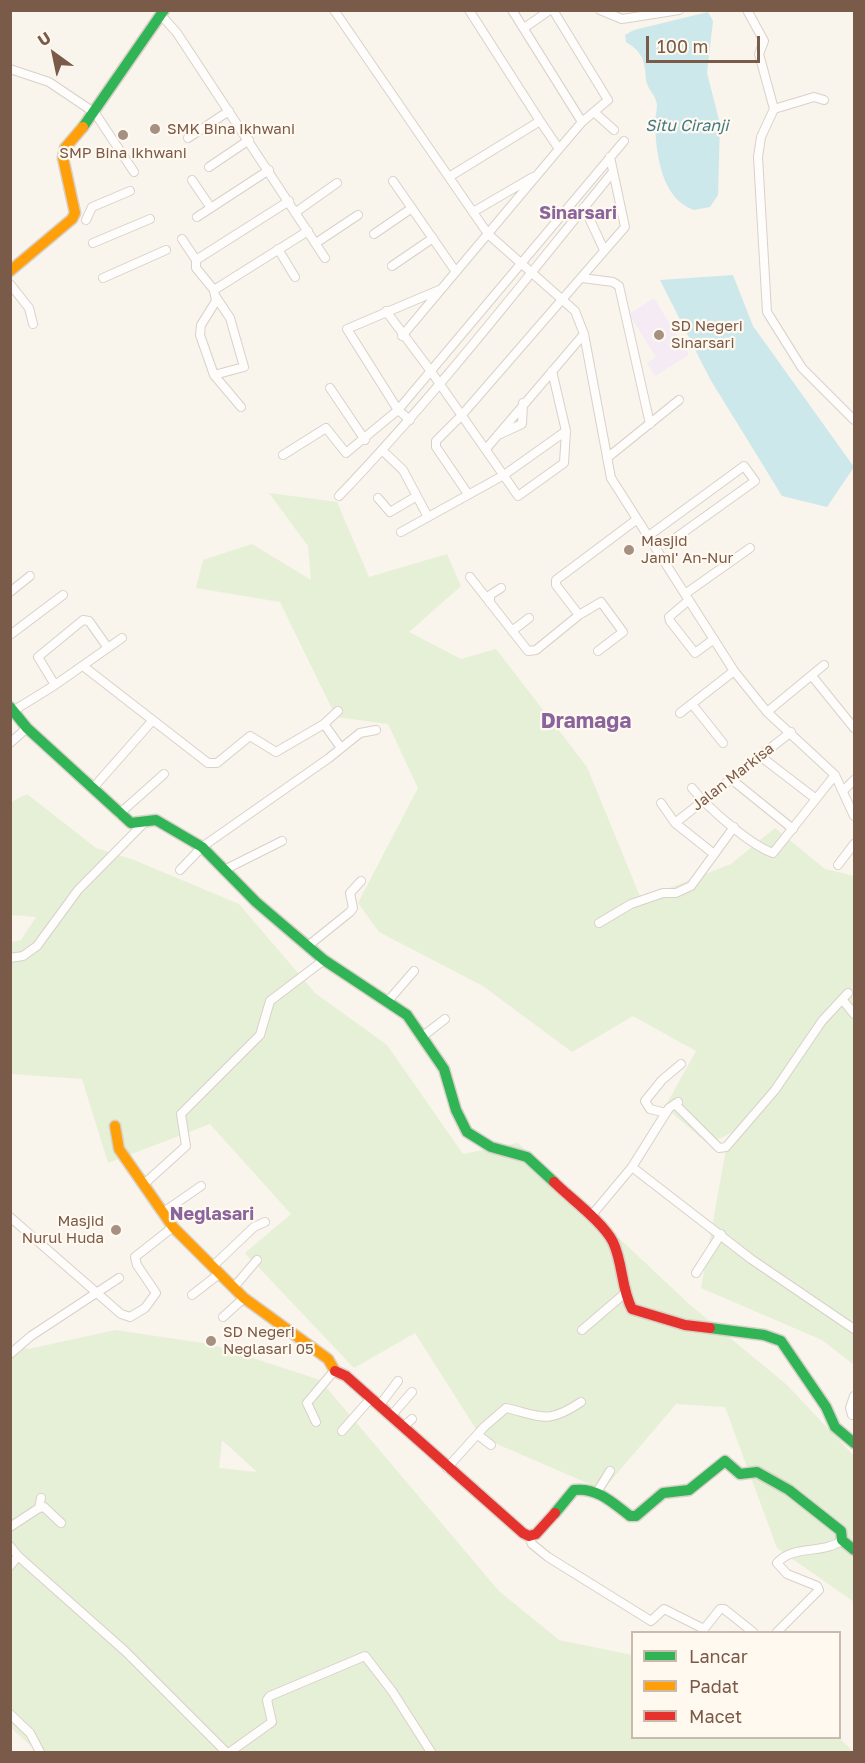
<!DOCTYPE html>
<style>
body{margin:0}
#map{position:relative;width:865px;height:1763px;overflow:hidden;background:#f9f4ec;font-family:"Golos Text",sans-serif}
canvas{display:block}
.frame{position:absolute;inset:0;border:12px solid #7a5a49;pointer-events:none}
.legend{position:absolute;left:631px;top:1631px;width:210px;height:108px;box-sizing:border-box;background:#fff9ef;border:2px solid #cab9ad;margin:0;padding:8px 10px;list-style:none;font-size:18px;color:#7a5a49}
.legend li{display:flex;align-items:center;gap:12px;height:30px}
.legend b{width:30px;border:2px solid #cab9ad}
.north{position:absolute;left:24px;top:24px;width:60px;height:60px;-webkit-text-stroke:4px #fff9ef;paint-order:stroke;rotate:327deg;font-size:16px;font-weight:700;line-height:24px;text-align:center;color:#7a5a49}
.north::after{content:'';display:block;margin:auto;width:21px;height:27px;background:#7a5a49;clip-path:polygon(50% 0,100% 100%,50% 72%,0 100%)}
.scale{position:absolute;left:646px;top:36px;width:114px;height:27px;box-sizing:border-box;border:3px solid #7a5a49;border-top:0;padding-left:8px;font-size:18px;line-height:21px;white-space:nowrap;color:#7a5a49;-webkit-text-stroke:4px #fff9ef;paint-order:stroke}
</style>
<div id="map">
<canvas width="865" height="1763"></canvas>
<div class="frame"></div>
<ul class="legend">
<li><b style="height:8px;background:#30b455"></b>Lancar</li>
<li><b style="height:8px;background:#ff9f0a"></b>Padat</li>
<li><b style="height:8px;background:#e5322d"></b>Macet</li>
</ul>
<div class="north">U</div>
<div class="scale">100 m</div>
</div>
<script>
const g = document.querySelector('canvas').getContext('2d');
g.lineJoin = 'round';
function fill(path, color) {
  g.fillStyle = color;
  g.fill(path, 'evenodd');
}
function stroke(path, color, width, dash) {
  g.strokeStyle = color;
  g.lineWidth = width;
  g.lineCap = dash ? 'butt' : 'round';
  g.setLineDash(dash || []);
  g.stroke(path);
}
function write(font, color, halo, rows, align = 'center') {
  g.font = font + ' "Golos Text",sans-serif';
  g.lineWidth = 4.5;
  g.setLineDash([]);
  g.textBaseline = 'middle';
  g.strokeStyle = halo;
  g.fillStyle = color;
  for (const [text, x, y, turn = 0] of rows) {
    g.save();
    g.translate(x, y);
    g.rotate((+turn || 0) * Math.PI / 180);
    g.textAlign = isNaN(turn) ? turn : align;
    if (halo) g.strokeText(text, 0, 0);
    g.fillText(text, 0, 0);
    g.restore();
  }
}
fill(new Path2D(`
 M654,298l35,57 -34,21 -8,-13 9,-6 -27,-43z`), '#f5ebf4');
fill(new Path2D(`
 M269,493l68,9 32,75 78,-23 14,32 -52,46 52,27 35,-10 91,118 54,132 90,-35 44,-36 50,41 29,7v489l-32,-25 -121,-52 25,-139 9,-18 -27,13 -43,-37 31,-56 -63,-35 -61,36 -89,-66 -104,-54 -21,-29 60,-115 -30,-64 -52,-7 -56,-115 -84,-14 7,-28 49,-16 59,36 -3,-34z
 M27,794l69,54 38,12 105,44 76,89 72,52 76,109 55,-11 171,161 98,81 67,71v146l-77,-54 -52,-141 -49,-3 -73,86 -122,-53 -66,-104 -61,35 -109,-115 46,-39 -81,-90 -102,39 -26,-84 -71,-5v-132l10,-2 15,-23 -25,-2v-113z
 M115,1330l95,14 110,36 179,211 60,49 73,15v83h207l15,14h-816l-27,-24v-383l18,4zM222,1440l35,32 -38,-4z`), '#e5f0d6');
fill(new Path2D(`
 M708,12l5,9 -6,52 13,51 -2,71 -8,12 -16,3c-33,-11 -38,-57 -39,-87 0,-6 2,-12 2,-18 -1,-10 -10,-16 -11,-25 -1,-18 -3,-28 -20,-38l-1,-7 9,-5z
 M733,275l20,51 101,141 -27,40 -45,-11 -72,-117 -50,-99z`), '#cde8ea');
const street = new Path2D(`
 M334,10l154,224 87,77 9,23 27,144 123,193 33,41 68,63 19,41
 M469,10l71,111
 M512,10l70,112
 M600,10l22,9 57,-9
 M747,10l17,31 -5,13 15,55 -13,28 -3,20 9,155 35,56 52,52
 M161,15l16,18 148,225
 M524,28l26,-18
 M10,69l39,13 46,31 39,59
 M774,109l40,-12 10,3
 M594,112l20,18
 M188,138l41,-27
 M209,167l40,-27
 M449,177l91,-56 19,28
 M192,180l19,28
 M393,181l63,91
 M584,207l20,43
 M296,212l41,-29
 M473,212l60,-35
 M197,217l72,-47
 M86,220l6,-13 38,-16
 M374,234l38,-26
 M182,239l14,21 93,-59
 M93,243l57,-24
 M316,243l42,-28
 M278,249l17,28
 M196,260v8l18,22
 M392,266l41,-28
 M103,278l63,-28
 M582,278l31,4 6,4 31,138
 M10,284l19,24 4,16
 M386,311l44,59 88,126 46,-33 2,-32 -14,-60
 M402,336l157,-187 23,-27 26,-22 -55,-90
 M214,375l30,-8 -14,-49 -14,-21
 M330,388l35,52
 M241,407l-27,-32 -14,-40 1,-10 15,-24 -2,-11 94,-59
 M410,420l-12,-10 -51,-81 92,-39
 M498,435l24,-11 1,-21
 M486,449l98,-115
 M383,451l20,19 25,47
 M283,455l43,-27 20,25 52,-43 226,-269
 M607,458l72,-58
 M468,494l-32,-47v-6l25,-25 164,-189 -15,-70
 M339,496c98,-102 184,-214 274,-324
 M378,498l12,14 27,-16
 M401,532l103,-57 62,-44
 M647,537l97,-71 11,15 -88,63
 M470,577l58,74 8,-1 43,-35
 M10,592l20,-16
 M685,594l65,-46
 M689,600l-20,17 1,4 25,32 19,-14
 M490,603v-8l11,-7
 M512,631l17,-13
 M10,635l53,-40
 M598,651l25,-19 -22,-30 -22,13 -23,-30v-5l80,-60
 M83,666l125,97h9l33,-27 26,16 48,-28 17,24
 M812,676l42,52
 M55,685l-17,-28 45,-37 6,1 19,27
 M692,704l31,39
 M13,711l42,-26 67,-47
 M767,712l57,-47
 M680,713l54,-42
 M324,724l14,-13
 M10,743l17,-15
 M760,756l56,43
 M731,779l62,50
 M93,788l60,-68
 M692,788c15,19 58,57 81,65l62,-78
 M844,790l10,-10
 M661,803l14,20 39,31
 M119,814l45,-40
 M675,823l116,-91
 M838,865l16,-21
 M180,870l22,-23 127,-89 31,-25 16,-3
 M224,870l58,-29
 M599,923l32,-19 32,-11h13l15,-7 43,-59
 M309,945l41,-33 3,-4 -3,-15 11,-12
 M10,958l13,-2 14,-10 41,-56 68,-69
 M842,999l12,15
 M388,1001l26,-30
 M423,1036l22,-17
 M676,1105l43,43 7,-1 49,-57 47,-69 26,-28
 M666,1113l-16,-4 -5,-8 17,-21 19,-16
 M632,1167l119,92 103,70
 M144,1184l42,-38 -5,-32 79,-79 10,-34 54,-41
 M162,1213l39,-27
 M591,1216l41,-49 37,-59 9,-6
 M10,1217l111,97 9,3 15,-9 11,-15 -19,-28 -2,-8 38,-30
 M212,1267l42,-40 11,-5
 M696,1273l25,-39
 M234,1287l23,-27
 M192,1295l27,-21
 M223,1317l21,-19
 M582,1330l42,-36
 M10,1354l21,-18 88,-58
 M379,1406l19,-25
 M852,1415l-2,-7 4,-12
 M391,1416l21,-24
 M316,1422l-9,-19 27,-32
 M403,1427l9,-8
 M342,1431l29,-33
 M478,1435l13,10
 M447,1468l37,-41 22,-19c35,8 41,17 75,-6
 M597,1492l13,-21
 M39,1508l5,-1 17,16
 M10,1527l29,-19 2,-10
 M529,1536l3,8 16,13 103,64 13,-12 40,20 16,-20h4l29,23
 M10,1546l8,10 107,95 101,101
 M10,1566l8,-10
 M777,1632l42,-42 -2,-4 -30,-12 -10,-11c17,-19 45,-8 66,-23
 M10,1714l20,19 10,19
 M230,1752l42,-30 -5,-22 3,-4 95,-40 27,35 39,61`);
const fast = new Path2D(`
 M83,127l81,-117
 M10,707l17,21 104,95 25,-3 46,27 54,55 68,58 83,55 37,54 12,41 11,22 24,15 36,10 27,25
 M710,1328l54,7 17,6 45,66 9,20 19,16
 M555,1513l19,-23c23,-3 39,13 56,26h6l27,-23 26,-3 36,-29 15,13 17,-2 32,18 52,41 1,9 12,10`);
const slow = new Path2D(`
 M10,271l62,-52 3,-6 -12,-55 2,-10 18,-21
 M115,1126l4,23 54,78 71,71 84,61 7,12`);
const jam = new Path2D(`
 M554,1182c16,16 49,40 59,60 10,21 8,46 19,67l53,16 25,3
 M335,1371l11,5 177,157 6,3 7,-2 19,-21`);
stroke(street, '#d8d1ca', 10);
stroke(fast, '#d9d0c8', 13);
stroke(slow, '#d9d0c8', 13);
stroke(jam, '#d9d0c8', 13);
stroke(street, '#fefdfc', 8);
stroke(fast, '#30b455', 10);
stroke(slow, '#ff9f0a', 10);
stroke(jam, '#e5322d', 10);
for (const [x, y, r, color] of [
 [155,129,6,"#a69082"],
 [123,135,6,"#a69082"],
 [659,335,6,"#a69082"],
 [629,550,6,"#a69082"],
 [116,1230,6,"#a69082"],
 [211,1341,6,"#a69082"]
]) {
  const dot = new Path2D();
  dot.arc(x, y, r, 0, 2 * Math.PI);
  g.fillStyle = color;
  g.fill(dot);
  stroke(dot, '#fff9ef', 2);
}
write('15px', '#7a5a49', '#fff9ef', [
 ["SMK Bina Ikhwani",167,129],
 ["SMP Bina Ikhwani",123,153,"center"],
 ["SD Negeri",671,326],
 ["Sinarsari",671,343],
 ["Masjid",641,541],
 ["Jami' An-Nur",641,558],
 ["Masjid",104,1221,"right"],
 ["Nurul Huda",104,1238,"right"],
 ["SD Negeri",223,1332],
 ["Neglasari 05",223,1349]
], 'left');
write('15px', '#7a5a49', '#fff9ef', [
 ["Jalan Markisa",733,777,-38]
]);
write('italic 16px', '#3e7b87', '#fff9ef', [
 ["Situ Ciranji",687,126]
]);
write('bold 18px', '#8a659d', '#fff9ef', [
 ["Sinarsari",578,213],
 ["Neglasari",212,1214]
]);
write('bold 21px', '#8a659d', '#fff9ef', [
 ["Dramaga",586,721]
]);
</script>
